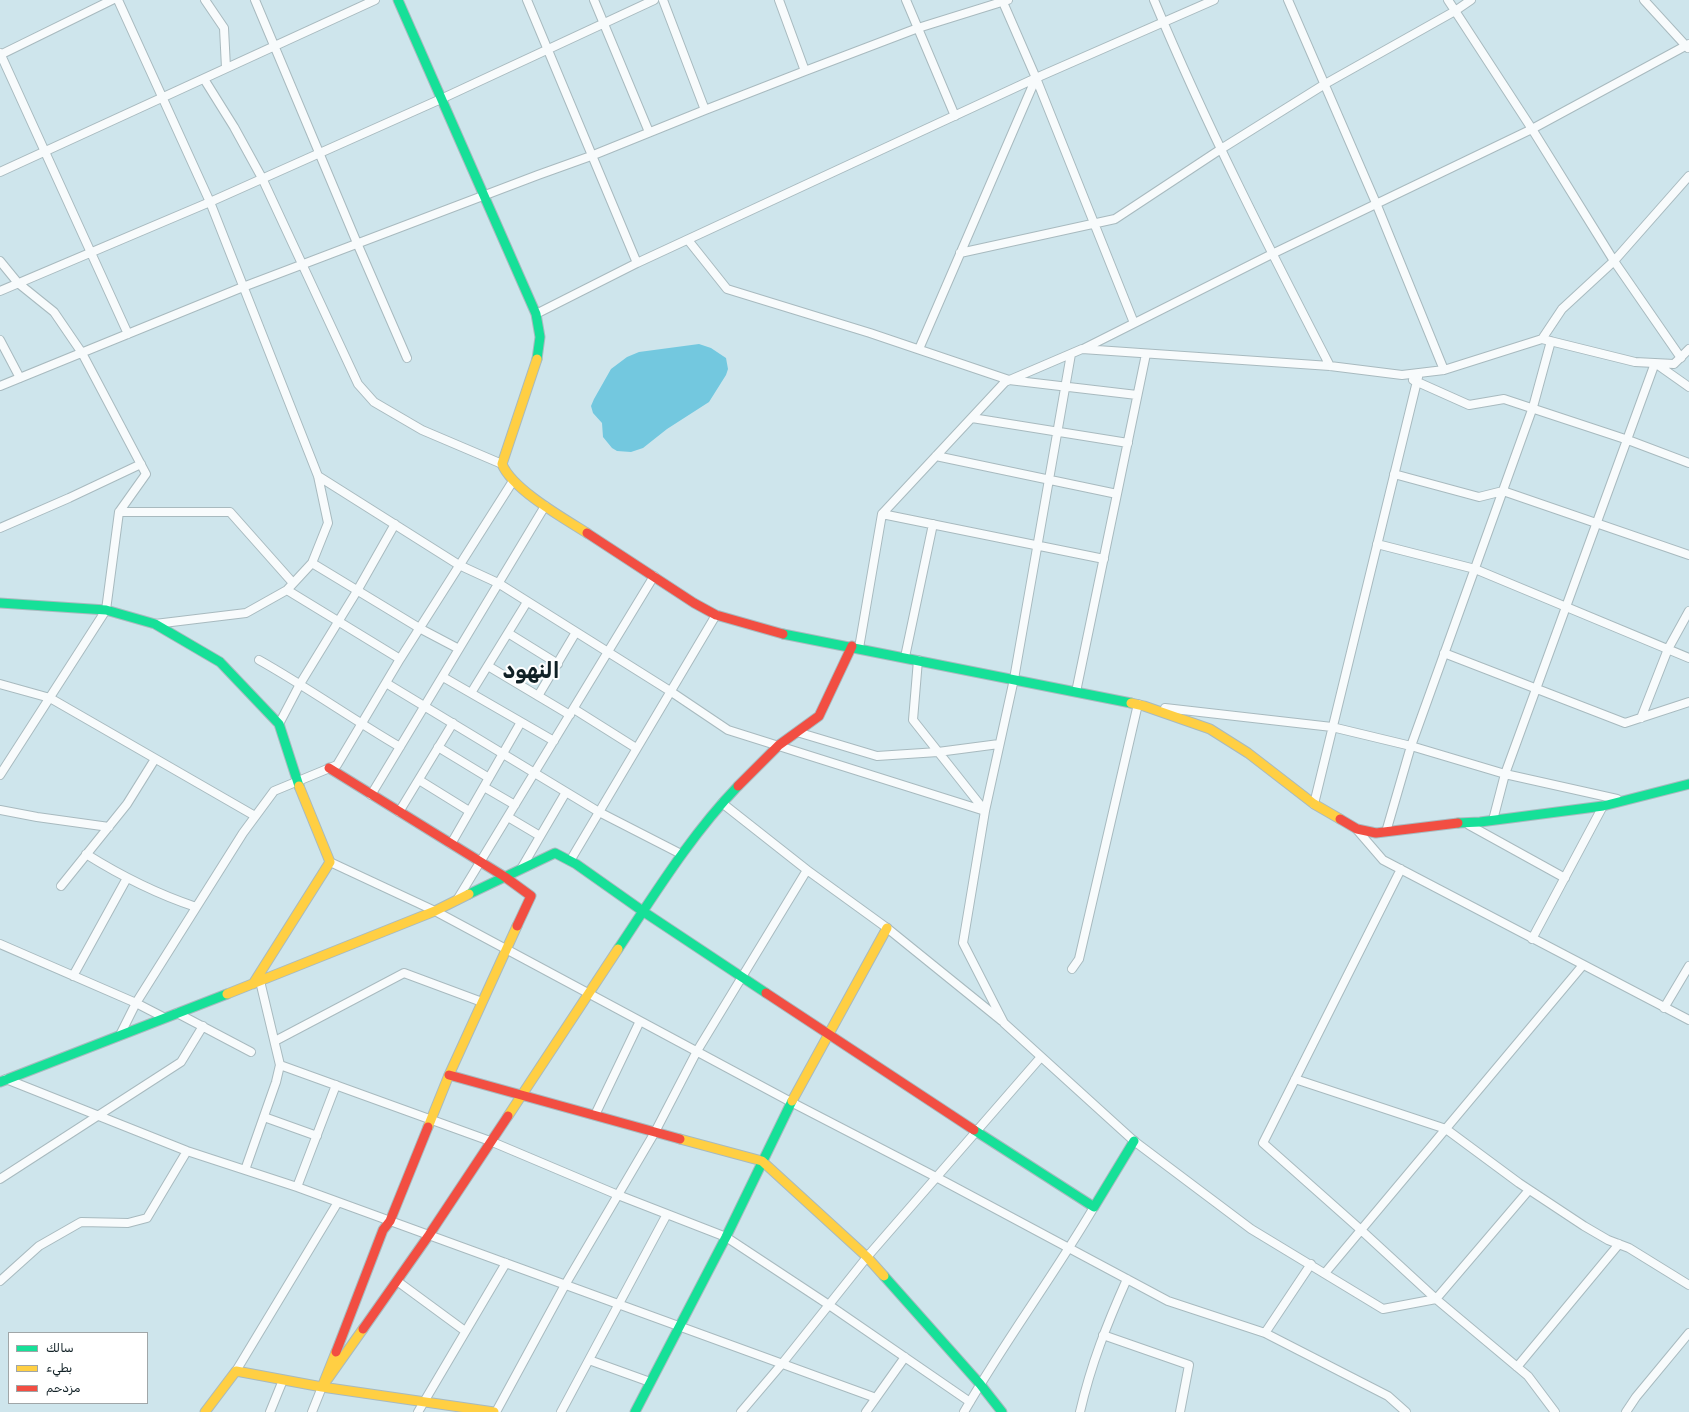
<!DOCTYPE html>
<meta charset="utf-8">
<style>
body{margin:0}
#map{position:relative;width:1689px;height:1412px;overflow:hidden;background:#cee5ec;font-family:Rubik,"Noto Sans Arabic",sans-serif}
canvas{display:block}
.legend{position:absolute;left:8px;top:1332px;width:140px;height:72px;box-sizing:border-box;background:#fff;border:1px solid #a0a6a8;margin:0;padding:5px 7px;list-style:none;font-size:12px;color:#112126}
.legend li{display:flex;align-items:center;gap:8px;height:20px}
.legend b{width:20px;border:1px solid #a0a6a8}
</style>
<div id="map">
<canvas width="1689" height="1412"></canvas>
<ul class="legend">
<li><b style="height:5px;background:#16e098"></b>سالك</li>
<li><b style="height:5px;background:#ffcf43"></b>بطيء</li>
<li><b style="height:5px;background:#f24e42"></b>مزدحم</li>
</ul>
</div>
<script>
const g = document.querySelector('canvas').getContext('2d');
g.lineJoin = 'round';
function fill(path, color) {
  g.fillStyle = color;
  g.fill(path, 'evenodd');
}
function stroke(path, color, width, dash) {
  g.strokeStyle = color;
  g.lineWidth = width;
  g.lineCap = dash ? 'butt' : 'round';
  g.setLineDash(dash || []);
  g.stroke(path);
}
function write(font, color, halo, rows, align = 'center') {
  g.font = font + ' Rubik,"Noto Sans Arabic",sans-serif';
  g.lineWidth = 4;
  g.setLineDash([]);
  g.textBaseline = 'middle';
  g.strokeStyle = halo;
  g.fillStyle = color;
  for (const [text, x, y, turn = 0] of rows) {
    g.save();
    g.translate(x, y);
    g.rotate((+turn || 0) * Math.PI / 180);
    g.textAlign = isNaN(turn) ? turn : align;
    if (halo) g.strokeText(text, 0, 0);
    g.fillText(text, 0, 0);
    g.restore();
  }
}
fill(new Path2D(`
 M699,344l12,4 15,10 2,11 -2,6 -17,27 -42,27 -24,19 -12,4 -14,-1 -5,-3 -9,-11 -1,-14 -9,-10 -2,-7 3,-7 17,-30 16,-12 12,-5z`), '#73c8df');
const street = new Path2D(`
 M118,0l92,202 108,274 10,47 -16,40 -25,27 -41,23 -91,11
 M205,0l19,28 2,40
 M255,0l102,243 50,115
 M527,0l110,263
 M594,0l55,132
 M663,0l42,110
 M779,0l26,71
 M906,0l49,116
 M1154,0c52,125 114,246 176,366
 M1288,0l88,203 68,167
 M1448,0l84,129 82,132 67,97
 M1644,0l44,48
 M0,53l128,281
 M0,55l112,-55
 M1036,78l98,245
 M204,79l30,48 28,51 96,206 16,18 48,28 80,34
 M0,172l375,-172
 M688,240l39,49 143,44 139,47 128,15
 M960,253l155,-34 106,-70 104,-65 130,-73 16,-11
 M0,261l18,22 36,29 28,41 64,121 -27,38 -13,98 -106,165
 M0,291l210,-89 231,-103 213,-99
 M536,314l101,-51 399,-185 178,-78
 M1542,339l20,-30 52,-48 75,-85
 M0,340l20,38
 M919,349l117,-271 -34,-78
 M1083,349l189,-95 260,-125 157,-85
 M1413,380l56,25 35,-6 124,41 61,23
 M0,386l243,-99 295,-112 53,-19 114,-46 100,-39 113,-43 90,-28
 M972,418l156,25
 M936,456l181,38
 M1394,474l85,23 24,-6 186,64
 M318,476l141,89 39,18 172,108 58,39 257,81 29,-132 57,-325
 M119,512h111l63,71
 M882,514l222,45
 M0,528l69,-30 72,-34
 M1377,544l98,25 214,89
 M312,563l109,66 38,20
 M287,590l113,69
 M508,633l50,31
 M859,648l23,-134 123,-132 77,-33 248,17 72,9 42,-5 98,-31 93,23 39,2 15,-15
 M1444,653l181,70 64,-21
 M905,657l28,-133
 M259,660c48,27 93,59 141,87
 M918,660l-5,60 72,91 -22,132 41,80 130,118 117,88 132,80 53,-10 92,77 27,36
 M488,666l82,49
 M443,677l111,64
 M386,683l213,129 82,42
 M0,684l50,14 205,118
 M1076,692l70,-338
 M471,693l56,-91
 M538,696l38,-64
 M1165,708l167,19 79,19 94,28 112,25
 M574,709l62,39
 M1641,718l27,-69 21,-38
 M279,724l21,-40 57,-93 38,-67
 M797,732l80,24 61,-4 61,-8
 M438,747l51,31
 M419,780l50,31
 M484,787l31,18
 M371,795l174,-289
 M722,803l85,67 80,58 115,93
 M1314,804l105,-431
 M0,810l37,7 72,10
 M399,812l54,-89
 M508,817l32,19
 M1493,820l12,-46 150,-411 34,24
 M1469,825l96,53
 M1358,831l25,29 306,160
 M1386,832l25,-86 122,-339 18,-66
 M451,844l70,-122
 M86,854c35,22 71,40 110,53
 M570,861l146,-246
 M330,862l105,49 356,191 145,75 232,124 97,32 123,63 18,16
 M521,869l45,-77
 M1401,869l-138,274 98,87 75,69 93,-109
 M61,886l66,-82 28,-45
 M457,900l197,-324
 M1532,939l71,-133
 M0,944l136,59 29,15
 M1072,969l7,-10 59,-255
 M73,976l54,-98
 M1664,1008l25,-42
 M177,1013l74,39
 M120,1035l16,-32 107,-170 31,-42 63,-26 63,-106 113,-178
 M275,1041l129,-68 78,29
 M280,1065l210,76 128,54 108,42 103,68 141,97
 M6,1079l181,72 110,36 579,211
 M1295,1079l151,50 73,54 65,43 24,14 21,8 60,37
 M595,1115l45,-94
 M264,1117l53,19
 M245,1170l31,-88 4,-17 -20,-84
 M0,1179l181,-117 22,-36
 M297,1187l39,-102
 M1325,1273l258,-308
 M0,1281l39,-35 42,-24 47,1 19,-5 40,-67
 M397,1281l68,50
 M1265,1333l46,-69
 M1103,1335l86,30 -9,47
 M589,1360l61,22
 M1517,1367l102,-123
 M236,1371l102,-169
 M270,1412l13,-32
 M312,1412l10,-25
 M418,1412l88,-149
 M496,1412l69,-127 90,-153 42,-81 110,-181
 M561,1412l106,-198
 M741,1412l40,-47 86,-108 174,-200
 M866,1412l39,-55
 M964,1412c40,-70 89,-135 130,-205
 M1080,1412c11,-48 27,-88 47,-133
 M1626,1412l10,-15 53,-64`);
const fast = new Path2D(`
 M398,0l138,314 4,23 -3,22
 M0,603l106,7 49,14 65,38 59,62 20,62
 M783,634l348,69
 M1458,823l22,-1 123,-16 86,-22
 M469,894l86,-41 21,11 68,48 122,81
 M618,949c38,-57 73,-114 120,-163
 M0,1082l227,-88
 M974,1130l120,77 40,-66
 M884,1276l96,108 22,28
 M635,1412l91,-175 66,-136`);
const slow = new Path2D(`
 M537,359l-35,105c10,25 61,54 85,69
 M1131,703l13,3 66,23 38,24 66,51 26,15
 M253,984l77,-122 -31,-76
 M227,994l208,-83 34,-17
 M792,1101l95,-173
 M508,1116l110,-167
 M428,1127l21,-52 68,-149
 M680,1139l82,22 105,96 17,19
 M336,1352l-14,35 172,25
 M205,1412l31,-41 86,16 41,-58`);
const jam = new Path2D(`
 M587,533l107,70 22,12 67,19
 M329,768l176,109 26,19 -14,30
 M738,786l41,-41 40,-29 33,-70
 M1340,819l17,10 19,4 82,-10
 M766,993l208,137
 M449,1075l231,64
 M363,1329l66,-94 79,-119
 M336,1352l47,-122 7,-9 38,-94`);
stroke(street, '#a8babf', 10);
stroke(fast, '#a8babf', 11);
stroke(slow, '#a8babf', 11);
stroke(jam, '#a8babf', 11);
stroke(street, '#f8fbfc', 8);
stroke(fast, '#16e098', 9);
stroke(slow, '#ffcf43', 9);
stroke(jam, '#f24e42', 9);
write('bold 22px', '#112126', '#fff', [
 ["النهود",531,672]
]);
</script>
